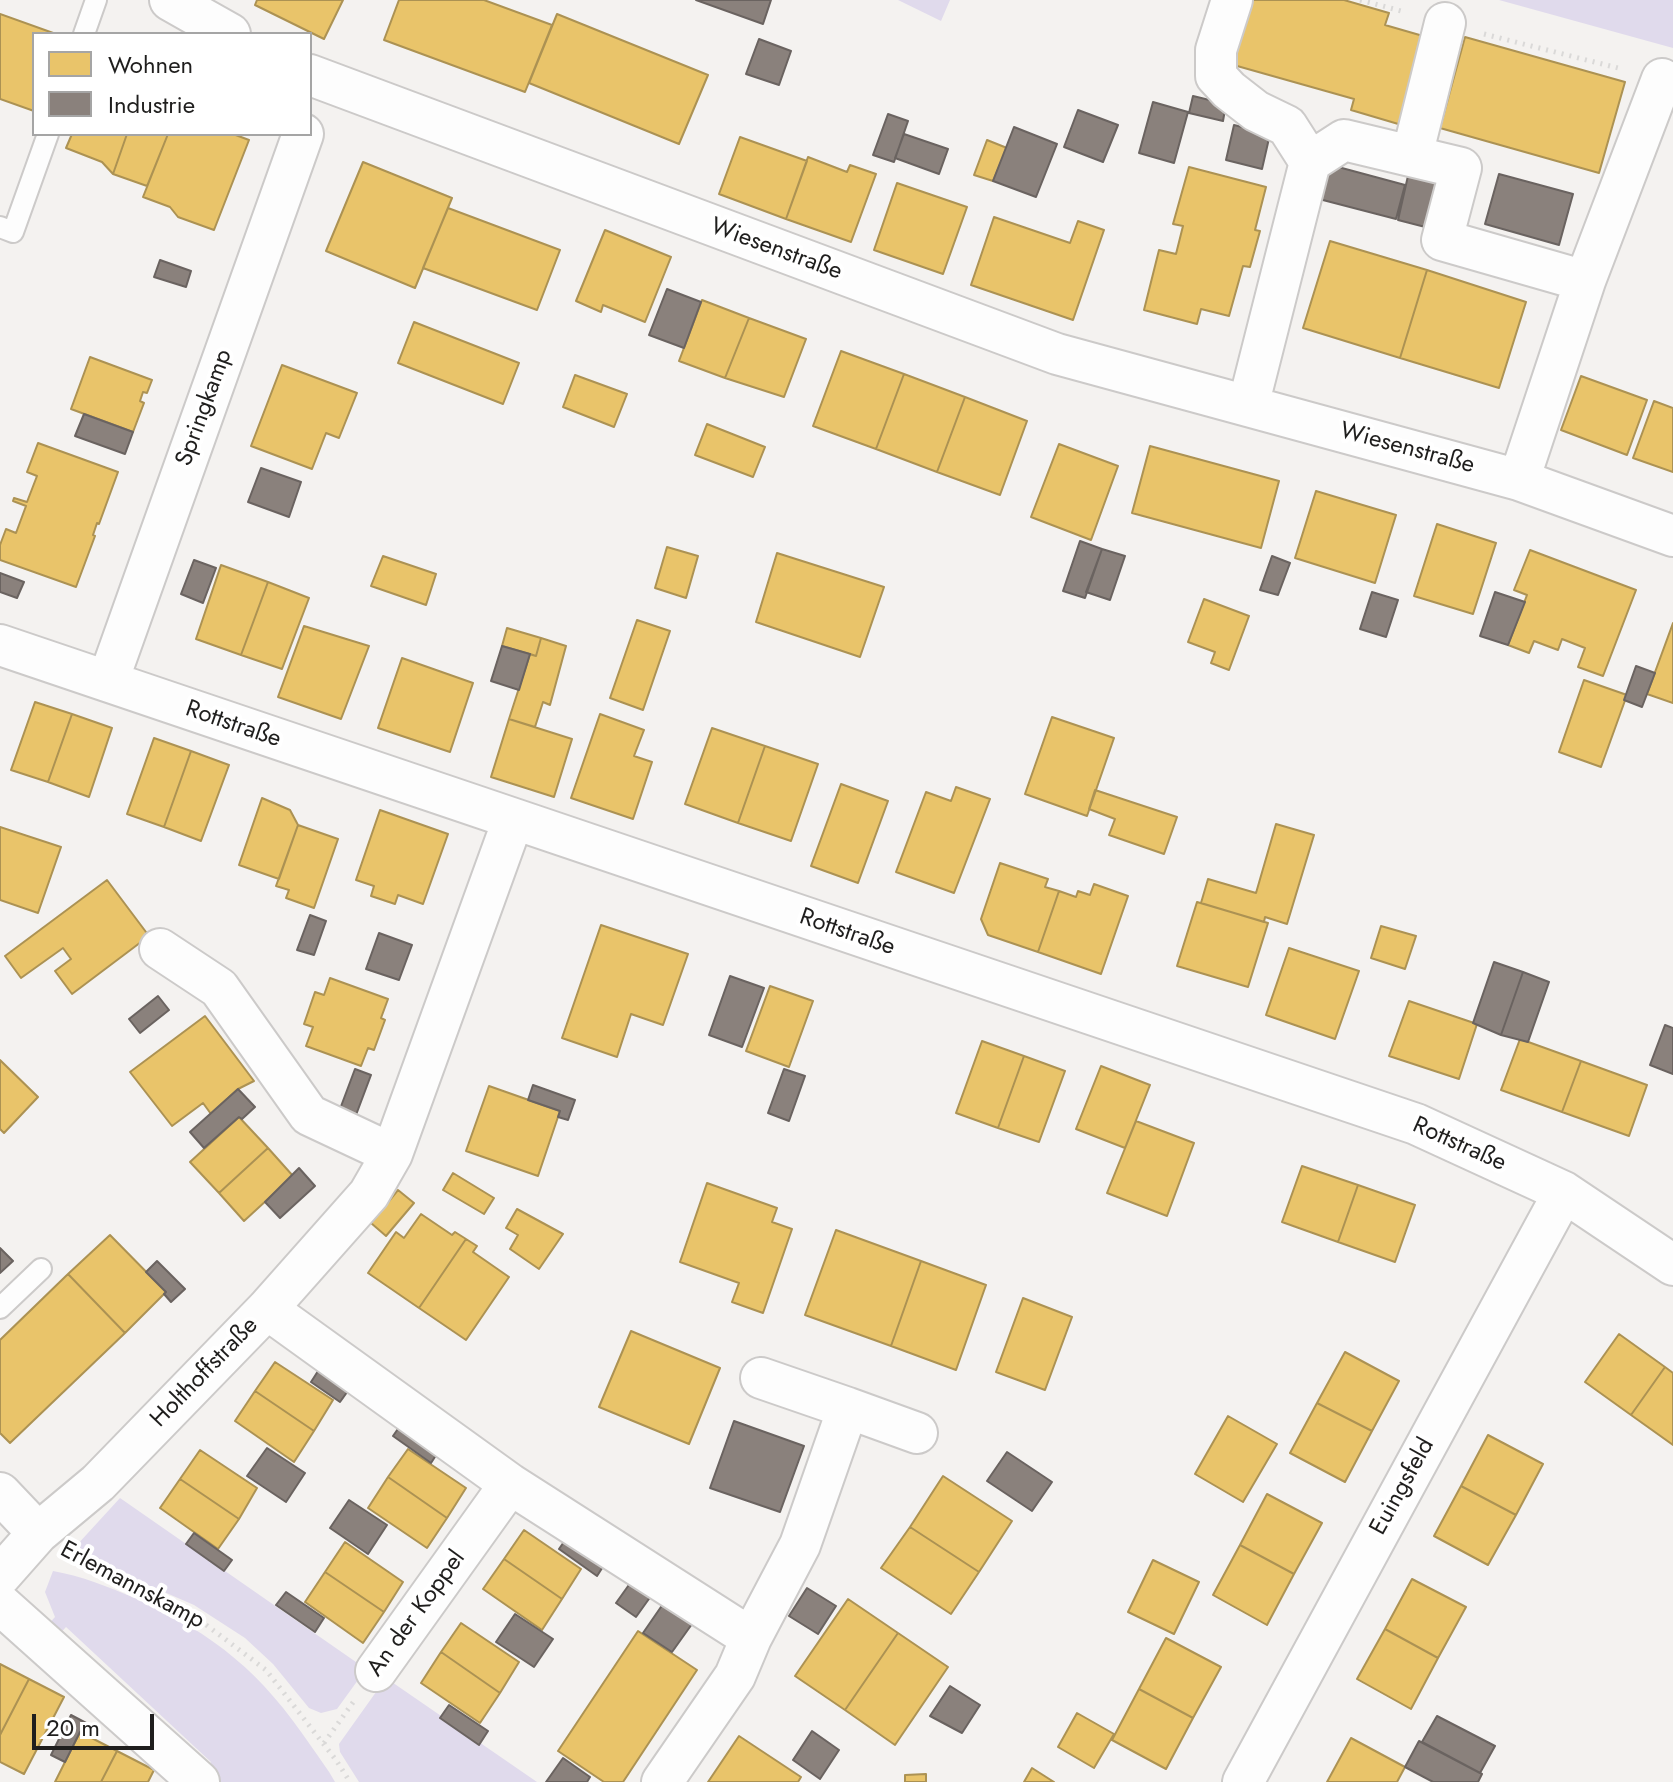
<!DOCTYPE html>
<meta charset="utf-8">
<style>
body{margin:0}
#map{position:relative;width:1673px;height:1782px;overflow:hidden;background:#f4f2f0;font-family:Jost,sans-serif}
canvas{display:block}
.legend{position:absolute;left:32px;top:32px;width:280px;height:104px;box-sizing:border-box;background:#fff;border:2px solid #a5a5a5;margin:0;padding:10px 14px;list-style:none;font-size:24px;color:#1f1e1d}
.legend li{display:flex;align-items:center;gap:16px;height:40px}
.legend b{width:40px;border:2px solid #a5a5a5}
.scale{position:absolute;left:32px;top:1714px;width:122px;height:36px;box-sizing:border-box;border:4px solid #1f1e1d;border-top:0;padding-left:10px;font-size:24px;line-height:28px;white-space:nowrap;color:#1f1e1d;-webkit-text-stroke:6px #fff;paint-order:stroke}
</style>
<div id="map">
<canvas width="1673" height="1782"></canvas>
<ul class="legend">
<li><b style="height:22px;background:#e9c46a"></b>Wohnen</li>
<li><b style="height:22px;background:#8a817c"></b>Industrie</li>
</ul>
<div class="scale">20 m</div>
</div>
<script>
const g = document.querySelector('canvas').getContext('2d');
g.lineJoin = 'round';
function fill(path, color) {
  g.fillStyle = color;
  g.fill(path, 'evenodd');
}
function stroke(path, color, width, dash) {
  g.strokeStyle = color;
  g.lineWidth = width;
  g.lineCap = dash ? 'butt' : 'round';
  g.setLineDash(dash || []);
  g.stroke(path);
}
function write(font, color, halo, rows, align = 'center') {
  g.font = font + ' Jost,sans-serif';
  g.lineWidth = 8;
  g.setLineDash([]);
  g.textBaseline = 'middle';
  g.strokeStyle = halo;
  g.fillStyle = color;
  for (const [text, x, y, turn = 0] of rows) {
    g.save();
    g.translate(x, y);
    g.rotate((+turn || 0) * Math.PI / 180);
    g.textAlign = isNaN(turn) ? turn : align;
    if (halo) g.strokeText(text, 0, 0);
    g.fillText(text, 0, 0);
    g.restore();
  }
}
fill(new Path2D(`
 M898,0h52l-9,21z
 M1499,0h174v48z
 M120,1498l246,171 -29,40 -16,4 -12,-5 -36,-44 -28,-26 -51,-33 -99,-43 -19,-16z
 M53,1571c29,5 55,16 82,27 80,36 127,75 176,148 8,12 17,23 24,36h-122l-10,-10 8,-10 -145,-135 -11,12 -11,-10 11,-12 -10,-25z
 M386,1678l151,104h-178l-19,-30 -1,-8z`), '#e0daec');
const homes = new Path2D(`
 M257,0h86l-19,39 -69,-34z
 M399,0h85l68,25 -27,67 -141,-52z
 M1240,0h104l45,13 -4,12 45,13 -25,88 -54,-16 3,-11 -131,-37z
 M0,14l56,20h-22v77l-34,-12z
 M557,14l151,61 -29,69 -150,-61z
 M1465,37l160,45 -26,91 -159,-45z
 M72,134h55l-14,40 -11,-12 -36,-14z
 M127,134h41l-21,52 -34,-12z
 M168,134h65l16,6 -35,90 -36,-13 -8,-10 -27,-10z
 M740,137l67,24 -21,58 -67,-25z
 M987,140l20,8 -14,33 -19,-6z
 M808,157l39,15 3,-7 26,9 -25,68 -65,-23z
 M363,162l89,36 -37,90 -89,-37z
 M1189,167l77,20 -11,43 5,1 -10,36 -7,-1 -14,50 -28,-7 -4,15 -53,-14 15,-60 17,4 7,-28 -10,-2z
 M897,183l70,24 -24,67 -69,-24z
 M448,208l112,42 -23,60 -114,-42z
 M994,217l76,26 8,-22 26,9 -31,90 -102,-35z
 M605,230l66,27 -26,65 -42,-17 -2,7 -25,-11z
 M1330,241l97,29 -27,88 -97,-30z
 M1427,270l99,32 -27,86 -99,-30z
 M702,300l47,18 -24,60 -46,-17z
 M749,318l57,21 -22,58 -59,-19z
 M414,322l105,41 -16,41 -105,-41z
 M841,351l63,23 -28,75 -63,-23z
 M90,357l62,23 -5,13 -4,-1 -3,9 4,2 -11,29 -62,-23z
 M282,365l75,28 -18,45 -13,-5 -14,36 -61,-23z
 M904,374l61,23 -28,75 -61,-23z
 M575,375l52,19 -13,33 -51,-20z
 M1581,376l66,24 -20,55 -66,-25z
 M965,397l62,24 -27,74 -63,-23z
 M1654,401l19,7v64l-40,-14z
 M707,424l58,23 -12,30 -58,-22z
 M38,443l80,29 -19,52 -2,-1 -4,12 2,1 -19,51 -76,-27v-15l6,-16 10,4 10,-27 -13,-5 1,-3 13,4 10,-26 -10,-4z
 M1059,444l59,22 -27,74 -60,-23z
 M1150,446l129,35 -18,67 -129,-35z
 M1316,491l80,24 -21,68 -80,-25z
 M1437,524l59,19 -23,71 -59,-18z
 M667,547l31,9 -12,42 -31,-10z
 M1530,550l106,40 -33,86 -25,-9 7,-19 -23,-9 -4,11 -24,-9 -5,12 -21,-8 19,-50 -13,-5z
 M777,553l107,34 -24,70 -104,-35z
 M383,556l53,18 -10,31 -55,-19z
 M221,565l47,17 -27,73 -45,-16z
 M268,582l41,16 -27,71 -41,-14z
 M1204,599l45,17 -20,54 -18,-7 4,-11 -27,-10z
 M637,620l33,11 -27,79 -33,-12z
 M1673,623v80l-26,-9z
 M304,626l65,20 -28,73 -63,-22z
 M507,628l34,10 -5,18 -34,-10z
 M541,638l25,8 -16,59 -7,-3 -8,25 -26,-8 21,-65 6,2z
 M402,658l71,25 -23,69 -72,-24z
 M1584,680l43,15 -26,72 -42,-15z
 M35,702l37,12 -24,68 -37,-12z
 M72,714l40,14 -23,69 -41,-15z
 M600,714l44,16 -10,26 18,6 -19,57 -62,-21z
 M1052,717l62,21 -27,78 -62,-22z
 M509,719l63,20 -18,58 -63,-20z
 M712,728l53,18 -27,77 -53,-19z
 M154,738l37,13 -27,76 -37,-13z
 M765,746l53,18 -27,77 -53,-18z
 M191,751l38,14 -28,76 -37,-14z
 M841,784l47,17 -30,82 -47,-17z
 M956,787l34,12 -36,94 -58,-21 30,-80 25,9z
 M1095,790l82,27 -13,37 -55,-19 6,-16 -26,-10z
 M262,798l28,12 8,15 -19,54 -40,-14z
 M380,810l68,24 -25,70 -25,-9 -3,9 -24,-8 3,-10 -18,-6z
 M1276,824l38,11 -27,89 -22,-7 -1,5 -63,-19 7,-24 48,14z
 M298,825l40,14 -24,69 -28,-10 3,-8 -13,-4z
 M0,827l61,20 -23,66 -38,-13z
 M1000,863l48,16 -3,8 14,4 -21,61 -50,-17 -7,-16z
 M107,880l42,56 -77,58 -17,-23 16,-12 -8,-11 -42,30 -16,-22z
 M1094,884l34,12 -27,78 -63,-22 21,-61 17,6 2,-6 12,4z
 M1197,902l71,21 -20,64 -71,-21z
 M601,925l87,29 -25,71 -32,-11 -14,43 -55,-19z
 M1381,926l35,10 -11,33 -34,-11z
 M1289,948l70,23 -24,68 -69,-24z
 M330,978l58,21 -7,19 4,2 -11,30 -6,-2 -7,18 -55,-20 7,-19 -9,-3 11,-32 9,3z
 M770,986l43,15 -24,66 -43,-16z
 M1409,1001l68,23 -18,55 -70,-23z
 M205,1016l49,65 -16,8 -27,25 -8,-11 -31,23 -42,-54z
 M1520,1039l61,22 -19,51 -61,-22z
 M982,1041l42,15 -26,72 -42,-15z
 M1024,1056l41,15 -26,71 -41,-14z
 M0,1060l38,37 -34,36 -4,-4z
 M1581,1061l66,24 -18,51 -67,-24z
 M1101,1066l49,19 -25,63 -49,-19z
 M489,1086l71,25 -22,65 -72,-25z
 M239,1117l29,31 -49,45 -29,-31z
 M1136,1121l58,22 -27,73 -60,-23z
 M268,1148l25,28 -49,45 -25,-28z
 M1302,1166l56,19 -20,57 -56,-20z
 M453,1173l41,25 -10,16 -41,-24z
 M707,1183l70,25 -5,14 20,7 -29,84 -31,-11 7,-19 -59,-21z
 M1358,1185l57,20 -20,57 -57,-20z
 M398,1190l16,13 -28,33 -15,-13z
 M517,1209l46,25 -24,35 -29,-20 8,-14 -12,-7z
 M421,1214l31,21 3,-3 11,7 -47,69 -51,-35 28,-41 8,6z
 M836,1230l85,31 -30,85 -86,-31z
 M110,1235l56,57 -41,41 -57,-59z
 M466,1239l11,7 -4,6 36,25 -43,63 -47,-32z
 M921,1261l65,24 -30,85 -65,-24z
 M68,1274l57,59 -115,110 -10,-10v-93z
 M1023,1298l49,19 -27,73 -49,-18z
 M631,1331l89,37 -31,76 -90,-37z
 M1619,1334l46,33 -34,48 -46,-33z
 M1345,1352l54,29 -27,50 -55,-28z
 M275,1362l58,38 -19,31 -59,-40z
 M1665,1367l8,6v72l-42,-30z
 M255,1391l59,40 -20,31 -59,-41z
 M1317,1403l55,28 -27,51 -55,-29z
 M1228,1416l49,28 -34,58 -48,-28z
 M1488,1435l55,29 -27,51 -55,-29z
 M408,1449l58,39 -19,30 -59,-41z
 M200,1450l57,38 -18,31 -59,-40z
 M943,1476l69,45 -33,51 -69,-45z
 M388,1477l59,41 -20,30 -59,-40z
 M180,1479l59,40 -21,30 -58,-41z
 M1461,1486l55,29 -28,50 -54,-29z
 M1267,1494l55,29 -28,51 -54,-29z
 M910,1527l69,45 -28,42 -70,-46z
 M524,1530l57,39 -19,30 -58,-40z
 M345,1542l58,40 -19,30 -59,-40z
 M1240,1545l54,29 -27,51 -54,-30z
 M504,1559l58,40 -20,31 -59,-41z
 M1153,1560l46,22 -25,52 -46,-22z
 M325,1572l59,40 -21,31 -58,-41z
 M1412,1579l54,28 -28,51 -53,-29z
 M848,1599l50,34 -53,77 -50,-34z
 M461,1623l58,39 -19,31 -59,-41z
 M1385,1629l53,29 -27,51 -54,-30z
 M638,1631l59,39 -74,112h-19l-46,-31z
 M898,1633l50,34 -53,78 -50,-35z
 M1166,1638l55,29 -28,51 -54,-29z
 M441,1652l59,41 -20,30 -59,-40z
 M0,1664l29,15 -29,56z
 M29,1679l35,18 -40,77 -24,-12v-27z
 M1139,1689l54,29 -27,51 -54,-29z
 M1077,1713l37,21 -20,34 -36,-21z
 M80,1732l37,19 -16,31h-46z
 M739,1736l62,41 -3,5h-90z
 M1351,1738l54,29 -8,15h-70z
 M117,1751l37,19 -6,12h-47z
 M1032,1768l22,14h-30z
 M926,1774v8h-21v-7z`);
fill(homes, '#e9c46a');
stroke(homes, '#ac9253', 2);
const industry = new Path2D(`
 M696,0h75l-8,24z
 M759,39l32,12 -12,34 -33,-11z
 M1193,96l33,8 -3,17 -34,-8z
 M1153,102l35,10 -14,51 -35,-10z
 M1078,110l40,15 -15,37 -39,-15z
 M888,114l20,7 -14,41 -21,-7z
 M1234,125l36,9 -8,35 -36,-9z
 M1014,127l43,17 -21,53 -43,-16z
 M904,134l44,15 -9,25 -44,-16z
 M1327,164l78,21 -9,34 -77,-20z
 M1410,167l36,10 -13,52 -35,-9z
 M1499,174l74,20 -14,51 -74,-21z
 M160,260l31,11 -5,16 -32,-10z
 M667,289l34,13 -17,46 -35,-13z
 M84,414l49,18 -8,22 -50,-18z
 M261,468l40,14 -12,35 -41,-15z
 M1080,541l22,8 -17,49 -22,-7z
 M1102,549l23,7 -15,44 -24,-8z
 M1272,556l18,7 -12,32 -18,-5z
 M194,560l22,8 -13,35 -22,-9z
 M0,573l24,9 -7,16 -17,-6z
 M1372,592l26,8 -12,37 -26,-8z
 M1495,592l30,10 -17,43 -28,-9z
 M502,646l28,8 -11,36 -28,-9z
 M1636,666l19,7 -13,34 -18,-7z
 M310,915l16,6 -12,34 -17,-5z
 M379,933l33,12 -13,35 -33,-11z
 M1494,962l29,10 -22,63 -28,-12z
 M1523,972l26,10 -21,60 -27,-7z
 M730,976l34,12 -22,59 -33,-12z
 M158,996l11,14 -29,23 -11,-14z
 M1665,1025l8,3v46l-23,-9z
 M355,1069l16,6 -15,40 -16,-6z
 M784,1069l21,7 -16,45 -21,-8z
 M533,1085l42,15 -7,20 -10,-3 2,-6 -32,-11z
 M238,1089l17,18 -13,12 -3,-2 -35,31 -14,-16z
 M299,1168l16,18 -35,32 -15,-16z
 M0,1248l13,13 -13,12z
 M157,1261l28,28 -14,13 -7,-8 2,-2 -20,-20z
 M320,1368l30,20 -10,14 -29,-20z
 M734,1421l70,25 -24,66 -70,-24z
 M402,1423l38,26 -9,14 -38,-27z
 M267,1448l38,25 -19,29 -39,-26z
 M1007,1452l45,30 -20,29 -45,-30z
 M349,1500l38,25 -19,29 -38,-26z
 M194,1533l38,27 -8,11 -38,-27z
 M568,1536l38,26 -9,14 -38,-27z
 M631,1582l20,14 -15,21 -20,-14z
 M807,1588l29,18 -18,28 -29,-18z
 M286,1592l38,26 -9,14 -39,-27z
 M663,1604l29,20 -20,28 -29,-19z
 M515,1614l38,25 -19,28 -38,-25z
 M950,1686l30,19 -18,28 -32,-17z
 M449,1705l39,26 -9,14 -39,-27z
 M71,1715l19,10 -5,9 -5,-2 -15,30 -14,-7z
 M1437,1716l58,30 -15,27 -58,-31z
 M812,1731l27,19 -19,29 -27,-19z
 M1419,1741l63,33 -4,8h-45l-28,-15z
 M563,1758l27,19 -3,5h-41z`);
fill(industry, '#8a817c');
stroke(industry, '#6a6360', 2);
const lane = new Path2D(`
 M84,34l12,-34
 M0,227l13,5 35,-98
 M0,1308l41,-39`);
const street = new Path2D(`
 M170,0l60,34
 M1232,0l-16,50v26l13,14 27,21 31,15 23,36
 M310,75l747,279 462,126 154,56
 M1412,156l33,-133
 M1248,406l62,-244 34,-22 117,28 -19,72 143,41
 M1519,480l66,-199 77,-202
 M0,645l1416,479 148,68 109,73
 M108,681l195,-547
 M160,949l59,39 90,127 83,39
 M267,1309l243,175 241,154 49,-93 48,-137 -87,-30
 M848,1408l69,25
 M0,1493l38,40
 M0,1576l38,-43 60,-50 169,-174 102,-115 23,-40 121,-334
 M0,1604l199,178
 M376,1671l134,-187
 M662,1782l73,-106 16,-38
 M1243,1782l321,-590`);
stroke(lane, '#cccac9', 24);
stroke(street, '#cccac9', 44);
stroke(new Path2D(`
 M1360,0l45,12
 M1484,34l138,35
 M71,1556l122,59 73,55 70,90 14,22
 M324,1743l30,-42`), '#dad9d8', 5, [2, 6]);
stroke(lane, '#fdfdfd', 20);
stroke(street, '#fdfdfd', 40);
write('24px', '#1f1e1d', '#fff', [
 ["Wiesenstraße",776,250,20],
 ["Springkamp",205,408,-70],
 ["Wiesenstraße",1407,449,15],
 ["Rottstraße",233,725,19],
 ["Rottstraße",847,933,19],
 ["Rottstraße",1459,1145,24],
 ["Holthoffstraße",205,1373,-46],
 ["Euingsfeld",1403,1487,-61],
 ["Erlemannskamp",132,1586,28],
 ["An der Koppel",417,1614,-54]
]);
</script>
